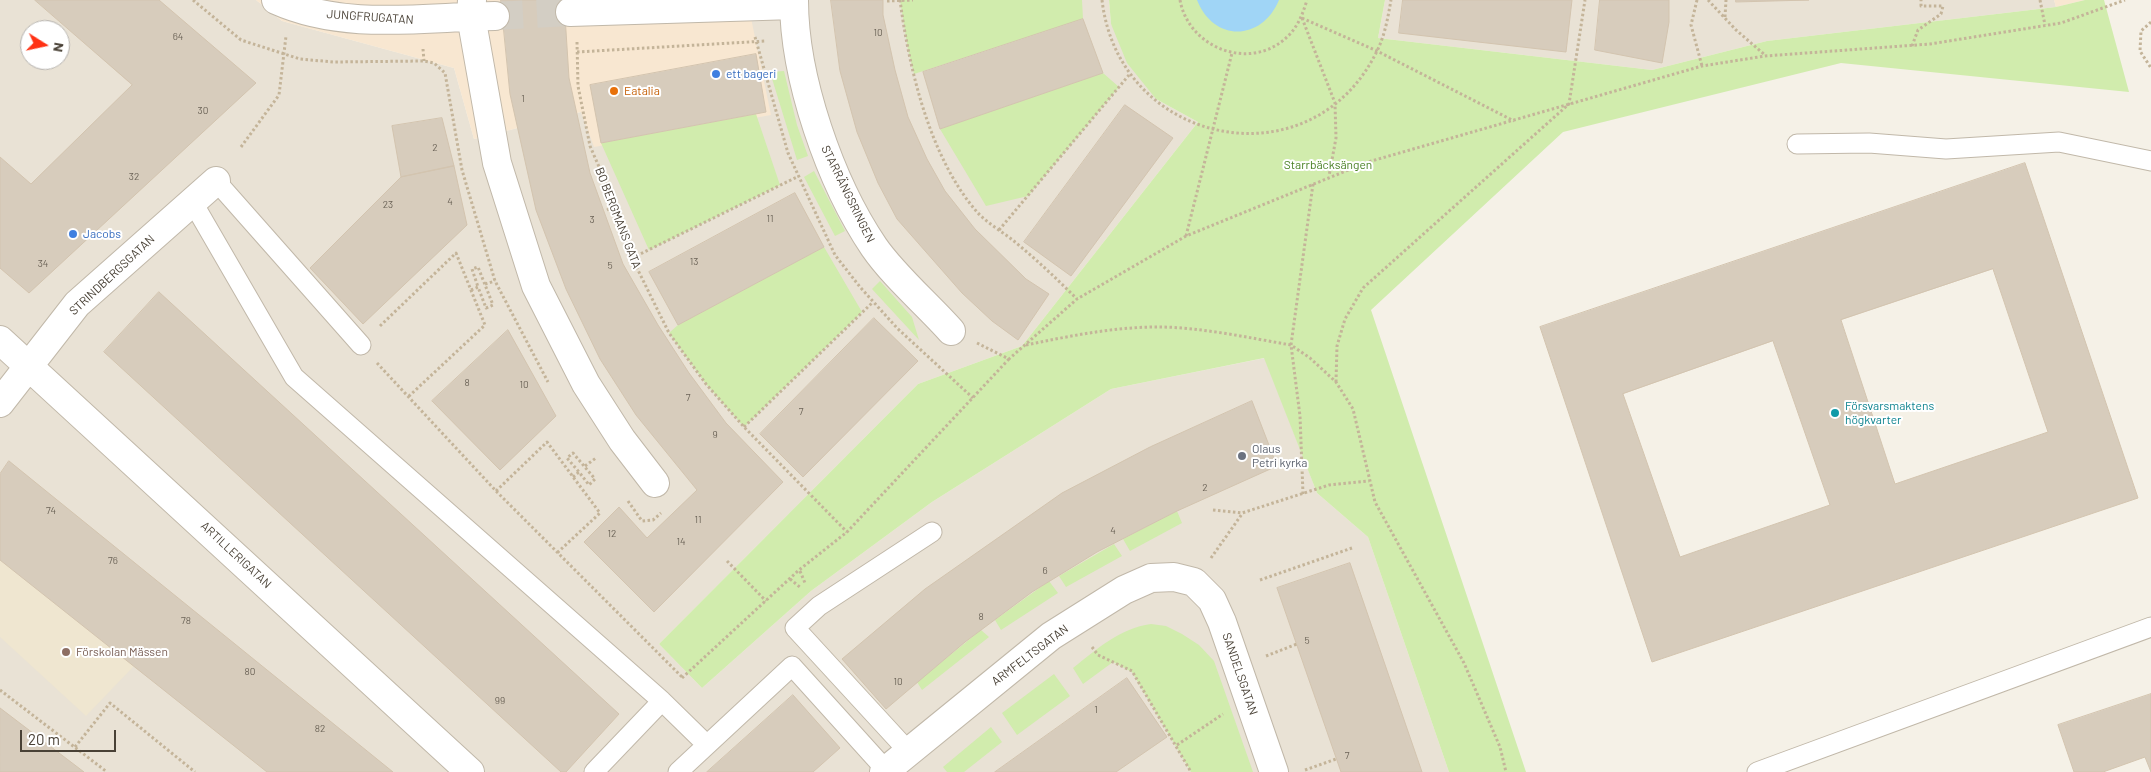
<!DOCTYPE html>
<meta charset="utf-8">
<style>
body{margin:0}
#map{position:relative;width:2151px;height:772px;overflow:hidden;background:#f5f1e7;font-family:Barlow,sans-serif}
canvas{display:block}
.north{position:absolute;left:20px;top:20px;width:50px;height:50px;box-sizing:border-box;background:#fff;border:1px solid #b6b3af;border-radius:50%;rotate:100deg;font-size:14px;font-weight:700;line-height:20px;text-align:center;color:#494136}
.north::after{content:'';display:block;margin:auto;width:18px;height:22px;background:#ff3214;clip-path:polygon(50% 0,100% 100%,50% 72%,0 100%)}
.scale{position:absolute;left:20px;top:730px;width:96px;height:22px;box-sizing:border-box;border:2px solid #494136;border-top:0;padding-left:6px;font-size:15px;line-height:18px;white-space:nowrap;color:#494136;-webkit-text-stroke:4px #fff;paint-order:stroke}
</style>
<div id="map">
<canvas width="2151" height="772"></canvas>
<div class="north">N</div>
<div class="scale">20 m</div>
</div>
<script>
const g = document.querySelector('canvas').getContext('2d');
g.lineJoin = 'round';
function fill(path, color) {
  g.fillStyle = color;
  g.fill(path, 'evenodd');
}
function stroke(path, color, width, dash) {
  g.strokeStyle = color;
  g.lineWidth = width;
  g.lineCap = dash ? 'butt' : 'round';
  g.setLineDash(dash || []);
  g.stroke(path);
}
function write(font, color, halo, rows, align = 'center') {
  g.font = font + ' Barlow,sans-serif';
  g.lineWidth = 4;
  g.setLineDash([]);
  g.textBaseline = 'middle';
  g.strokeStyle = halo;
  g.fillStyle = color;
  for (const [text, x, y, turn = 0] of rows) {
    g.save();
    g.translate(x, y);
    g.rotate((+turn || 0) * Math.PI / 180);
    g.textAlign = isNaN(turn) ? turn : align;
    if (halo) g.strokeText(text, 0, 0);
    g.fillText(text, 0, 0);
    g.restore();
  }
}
fill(new Path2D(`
 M0,0h256l26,21 172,47 20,71 107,-27 170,-94v-18h358l2,24 45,75 42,23 -176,224 -104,38 -259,260 43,44 109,-97 121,-89 179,-113 154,-31 52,135 51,44 81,235h-1449zM30,30h30v30h-30z
 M1385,0h669l2,7 -289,34 -115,29 -274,-32z`), '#e9e2d5');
fill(new Path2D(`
 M256,0h495v18l20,97 -177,32 -13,-35 -107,27 -20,-71 -172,-47z
 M2054,0h31l-29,7z`), '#f8e7d1');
fill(new Path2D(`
 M0,560l134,106 -48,50 -86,-79z`), '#efe6d0');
fill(new Path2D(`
 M900,0h182l1,19 -169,55 -6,-24z
 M1109,0h276l-7,38 274,32 115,-29 289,-34 29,-7h19l25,92 -288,-29 -278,69 -192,178 155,462h-77l-81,-235 -51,-44 -53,-135 -153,31 -179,113 -121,89 -109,97 -43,-44 259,-260 104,-38 176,-224 -42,-23 -29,-36 -16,-39z
 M784,71l13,54 11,31 -11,4 -27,-88z
 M1103,73l16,14 -91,109 -42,10 -46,-77z
 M756,114l24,71 -131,65 -48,-107z
 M814,171l31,60 -10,5 -31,-59z
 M824,247l38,65 -118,115 -38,-43 -37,-51 9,-8z
 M880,281l32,36 7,23 -47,-51z
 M1177,511l5,12 -52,28 -7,-12z
 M1114,544l8,12 -56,31 -7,-11z
 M1049,581l9,12 -57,37 -6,-10z
 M1151,624l15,2 16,8 17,11 15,16 39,111h-62l-59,-100 -19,-10 -30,22 -10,-16c24,-19 47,-40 78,-44z
 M981,630l8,7 -67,53 -5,-8z
 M1054,674l16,22 -53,39 -15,-22z
 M991,727l11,15 -38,30h-17l-4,-5z`), '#d1ecad');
fill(new Path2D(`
 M1197,0h82c-17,41 -65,43 -82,0z`), '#a0d5f6');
const building = new Path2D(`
 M35,0h124l97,83 -227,210 -29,-25v-111l31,27 101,-99z
 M501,0h63l5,78 21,95 33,91 35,61 31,48 37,50 57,59 -129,130 -70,-70 35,-35 28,31 50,-48 -61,-75 -36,-56 -34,-70 -30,-79 -26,-116z
 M831,0h52v15l12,55 13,47 19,42 18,32 30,38 51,50 23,15 -31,46 -26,-19 -30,-28 -65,-74 -19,-36 -21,-51 -17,-61z
 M1403,0h169l-6,52 -167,-19z
 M1600,0h69v22l-7,41 -67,-13z
 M1736,0h73l-73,2z
 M1083,19l20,54 -163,56 -17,-57z
 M756,54l10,58 -165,31 -11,-58z
 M1125,105l48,33 -102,138 -47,-34z
 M442,118l12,48 -53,11 -9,-51z
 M2025,163l113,335 -486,164 -112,-335zM1993,269l55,163 -153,52 -54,-164zM1773,341l57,164 -150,52 -57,-163z
 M454,166l13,59 -104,99 -53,-56 91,-91z
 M795,193l29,54 -146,78 -29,-53z
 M159,292l460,422 -53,58h-5l-457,-420z
 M874,318l44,43 -115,116 -43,-43z
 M508,330l48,86 -56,54 -68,-69z
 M1252,401l25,65 -100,45 -80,41 -65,40 -67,50 -79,67 -44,-50 83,-70 137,-96 88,-46z
 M9,461l384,311h-126l-267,-212v-86z
 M1350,563l72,209h-81l-64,-184z
 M1127,678l40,59 -51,35h-121z
 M2151,694v78l-6,-15 -42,15h-29l-16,-47z
 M793,695l47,53 -27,24h-106z
 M0,708l84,64h-84z`);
fill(building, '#d7ccbc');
stroke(building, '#d3c4af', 1);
stroke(new Path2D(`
 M495,16l75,-4`), '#d3cec4', 28, [28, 14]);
const service = new Path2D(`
 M1797,144l72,-1 77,6 113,-7 92,19
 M216,181l145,164
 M192,201l102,176 368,324 45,44
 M909,752l-114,-124 24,-22 113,-74
 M594,772l68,-71
 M678,772l114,-106 94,104
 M1757,772l394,-145`);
const minor = new Path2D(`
 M276,0c69,31 147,17 219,16
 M472,0l-1,16 26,147 39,123 50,98 36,56 33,43
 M794,0c0,78 36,182 80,247 20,29 53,57 77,84
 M570,12l224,-7
 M0,340l470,432
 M0,403l77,-99 139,-123
 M884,772l167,-136 73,-46 27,-12 23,-1 20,5 18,18 10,22 52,150`);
stroke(service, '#c1b8a9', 21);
stroke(minor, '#c1b8a9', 30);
stroke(new Path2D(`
 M193,0l48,40 59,19 33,3 91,-1 10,2 11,10 17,97 33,111 53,101
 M900,0c9,69 30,158 77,212 11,12 26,20 38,30 22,18 42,37 62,57
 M1102,0c17,147 210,185 275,51 8,-16 11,-34 14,-51
 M1180,0c9,50 74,73 110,34 9,-10 13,-21 17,-34
 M1697,0l-6,25 11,41
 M1708,0l28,30 29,25
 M2040,0l5,25
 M887,1l26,-1
 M1725,17l1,-17
 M1302,18l75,33 137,70
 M1302,18l33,85 1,35 -7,38
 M2151,22l-10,9 -1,20 11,17
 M755,37l33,116 47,102 25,32 37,41 76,70
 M577,42l1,44 12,60 26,60 16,52 37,75 37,51 38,43 103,105
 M1912,46l6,-16 23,-16 2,-8h-22v-6
 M423,49l1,12
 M577,52l189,-11
 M241,147l38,-52 7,-59
 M1313,184l-22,161 19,13 26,24 17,27 22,93 89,161 36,84 6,25
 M607,210l9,-4
 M999,230l130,-155
 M1186,236l46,-183
 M632,258l167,-82
 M485,284l10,-3
 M471,290l7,-3 8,21 7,-3 -15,-38 -6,2 6,18
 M380,326l76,-73 29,72 -78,73
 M977,343l32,16 68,-60 109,-63 182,-74 334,-96 63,-10 165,-12 131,-21 64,-23
 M1026,345c44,-9 87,-18 132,-18 42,0 92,11 133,18l9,71 3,78
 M377,363l119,128 187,187
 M1336,382l1,-36 8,-27 18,-31 206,-184 16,-104
 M744,427l129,-125
 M585,466l11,-8
 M573,477l6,-5 10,13 6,-6 -22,-26 -6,5 12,14
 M496,491l51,-49 53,71 -43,40
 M628,501l14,20 11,-1 8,-7
 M1213,510l29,3 87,-28 40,-4
 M1211,558l31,-44
 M727,561l39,40
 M800,571l5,12
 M790,579l11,9
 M1260,580l92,-32
 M1092,647l6,8 34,16 59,101
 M1266,656l31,-12
 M682,678l117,-108 48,-38 162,-173
 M0,690l107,82
 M1177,745l46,-31
 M75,747l35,-44 85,69
 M1305,770l31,-11`), '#c4b499', 3, [2.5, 2.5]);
stroke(service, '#fff', 19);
stroke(minor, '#fff', 28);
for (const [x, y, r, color] of [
 [716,74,5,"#3f7fe0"],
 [614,91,5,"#e8710a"],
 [73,234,5,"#3f7fe0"],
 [1835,413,5,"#0f9aa8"],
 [1242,456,5,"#6b7280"],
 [66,652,5,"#8d6e63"]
]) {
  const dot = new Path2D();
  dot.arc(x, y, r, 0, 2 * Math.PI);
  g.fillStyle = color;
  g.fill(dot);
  stroke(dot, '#fff', 2);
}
write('10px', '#6c6458', null, [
 ["10",878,33],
 ["64",178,37],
 ["1",523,99],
 ["30",203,111],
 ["2",435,148],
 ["32",134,177],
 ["4",450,202],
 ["23",388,205],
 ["11",770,219],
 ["3",592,220],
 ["13",694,262],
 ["34",43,264],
 ["5",610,266],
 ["8",467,383],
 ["10",524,385],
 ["7",688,398],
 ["7",801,412],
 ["9",715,435],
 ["2",1205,488],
 ["74",51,511],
 ["11",698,520],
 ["4",1113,531],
 ["12",612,534],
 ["14",681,542],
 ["76",113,561],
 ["6",1045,571],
 ["8",981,617],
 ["78",186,621],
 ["5",1307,641],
 ["80",250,672],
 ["10",898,682],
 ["99",500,701],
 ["1",1096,710],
 ["82",320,729],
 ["7",1347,756]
]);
write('12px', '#494136', '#fff', [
 ["JUNGFRUGATAN",370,17,4],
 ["STARRÄNGSRINGEN",848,194,64],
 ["BO BERGMANS GATA",618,218,69],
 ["STRINDBERGSGATAN",112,275,-43],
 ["ARTILLERIGATAN",236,555,43],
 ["ARMFELTSGATAN",1030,655,-37],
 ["SANDELSGATAN",1240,674,71]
]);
write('12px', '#366cbe', '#fff', [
 ["ett bageri",726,74],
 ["Jacobs",83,234]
], 'left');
write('12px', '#c56008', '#fff', [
 ["Eatalia",624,91]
], 'left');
write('12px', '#498024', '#fff', [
 ["Starrbäcksängen",1328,165]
]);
write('12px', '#0d838f', '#fff', [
 ["Försvarsmaktens",1845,406],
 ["högkvarter",1845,420]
], 'left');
write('12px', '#5b616d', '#fff', [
 ["Olaus",1252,449],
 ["Petri kyrka",1252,463]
], 'left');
write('12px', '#785e54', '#fff', [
 ["Förskolan Mässen",76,652]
], 'left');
</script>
